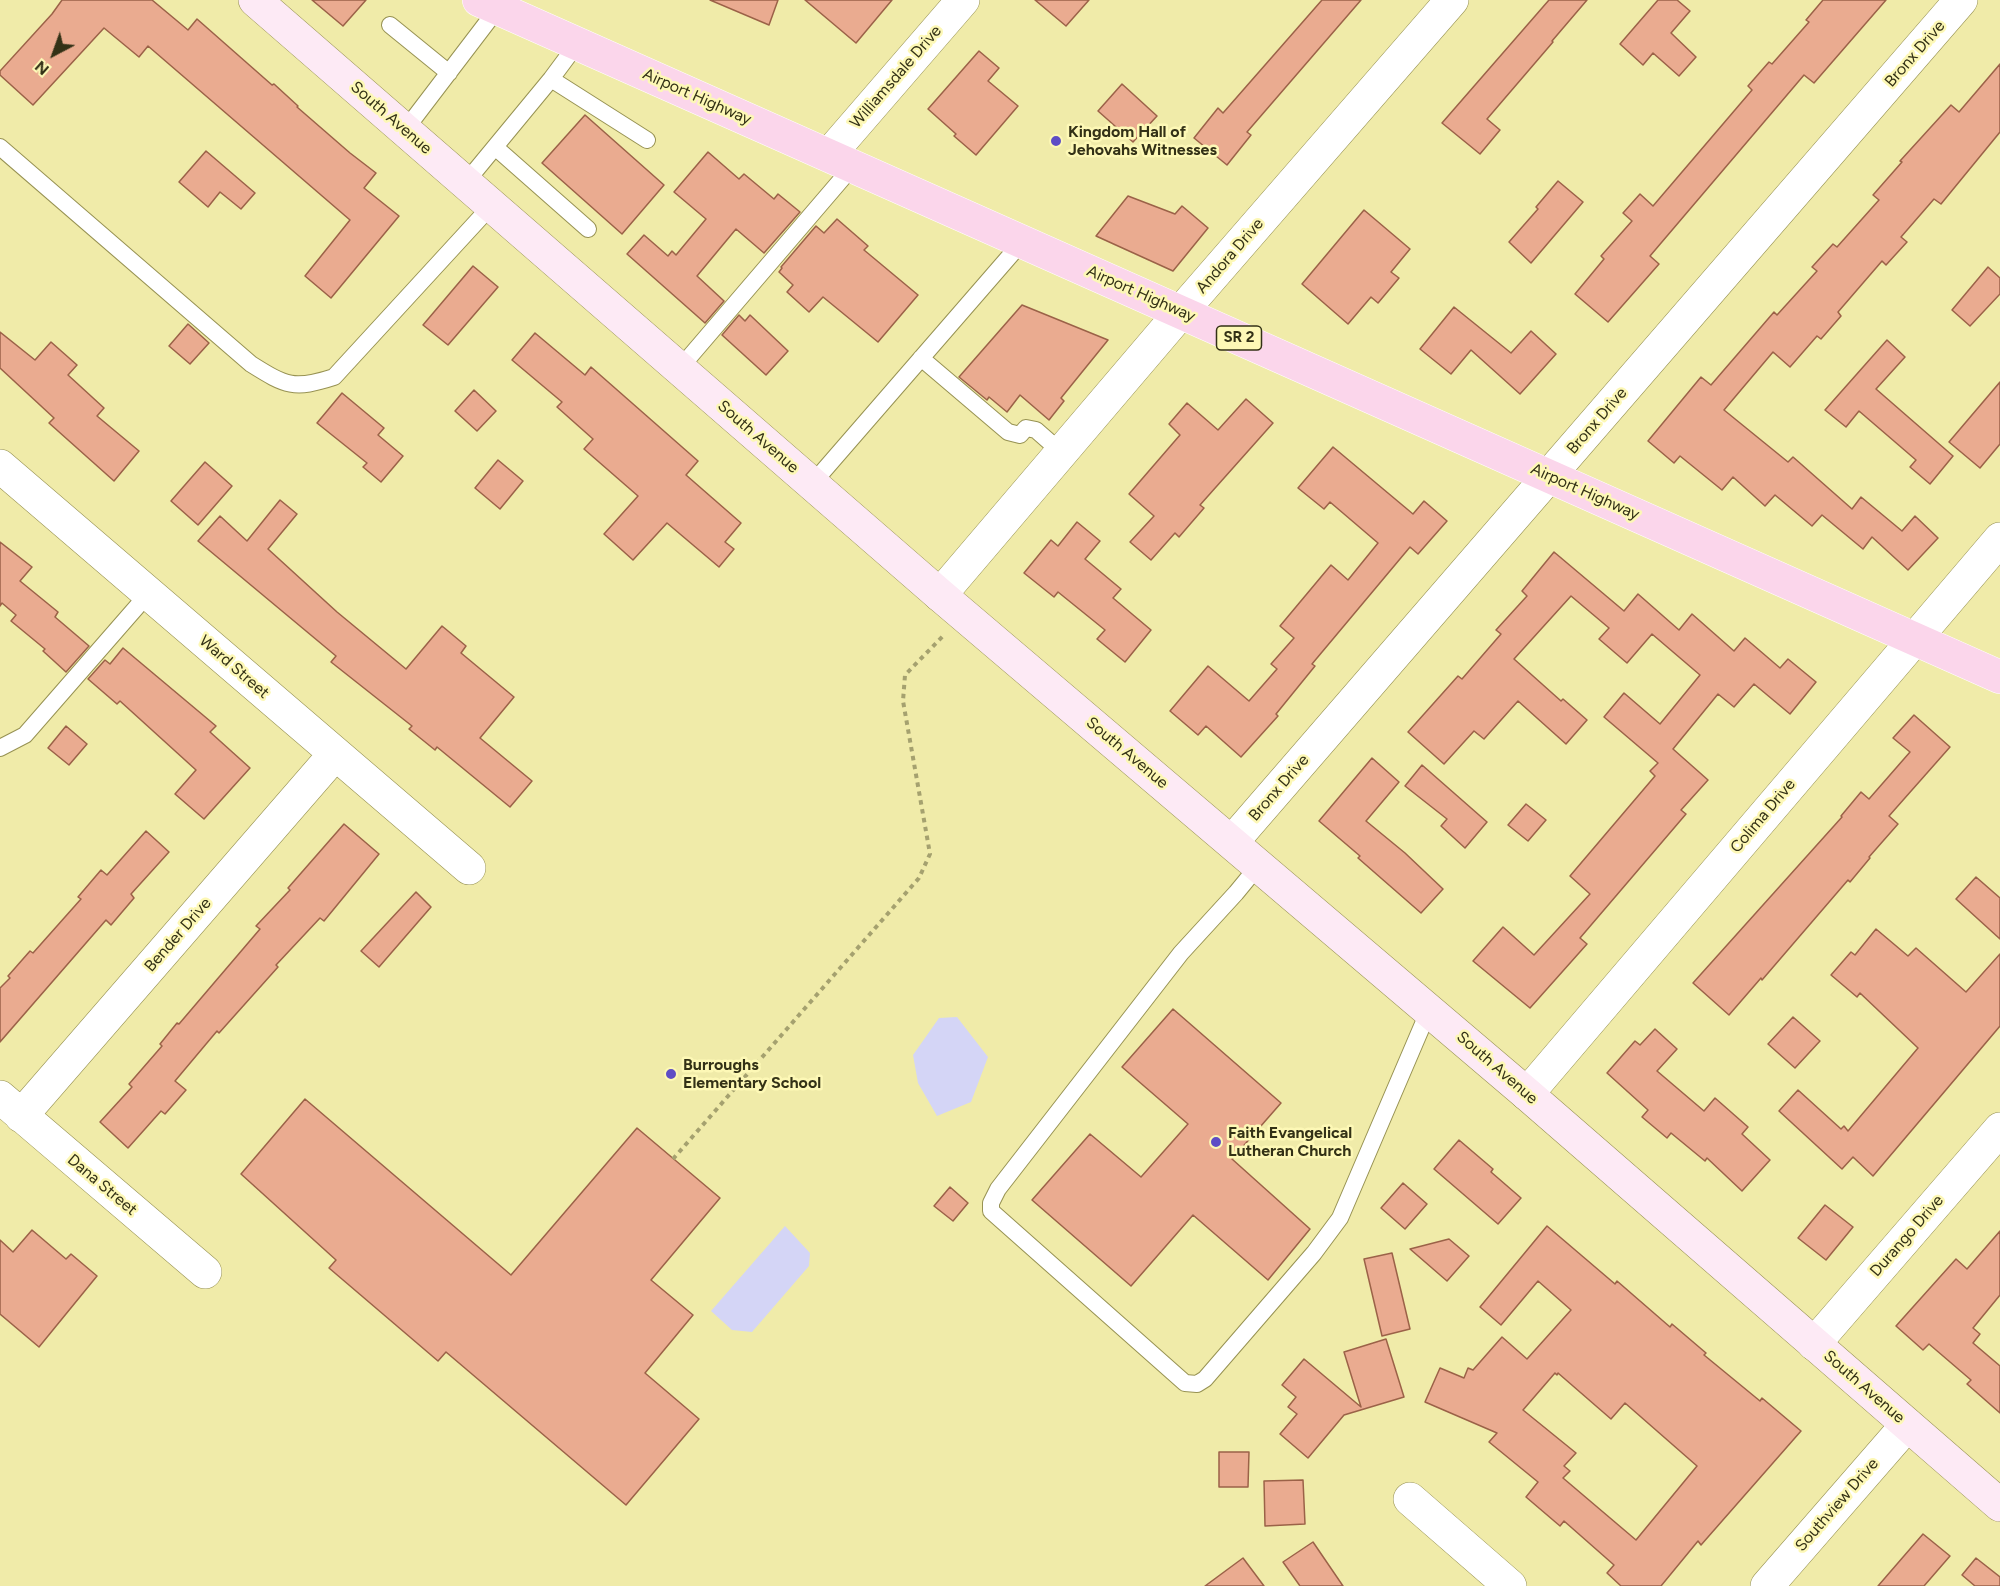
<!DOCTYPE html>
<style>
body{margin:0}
#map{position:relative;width:2000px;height:1586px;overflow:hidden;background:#f0eba9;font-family:Figtree,sans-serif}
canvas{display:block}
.north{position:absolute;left:24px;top:24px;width:60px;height:60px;-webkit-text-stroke:4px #fdf8b6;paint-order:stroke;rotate:221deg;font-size:16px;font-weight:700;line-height:24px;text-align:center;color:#333116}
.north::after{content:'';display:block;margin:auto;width:21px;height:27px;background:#333116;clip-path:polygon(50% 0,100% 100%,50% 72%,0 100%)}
</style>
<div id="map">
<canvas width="2000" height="1586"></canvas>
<div class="north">N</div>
</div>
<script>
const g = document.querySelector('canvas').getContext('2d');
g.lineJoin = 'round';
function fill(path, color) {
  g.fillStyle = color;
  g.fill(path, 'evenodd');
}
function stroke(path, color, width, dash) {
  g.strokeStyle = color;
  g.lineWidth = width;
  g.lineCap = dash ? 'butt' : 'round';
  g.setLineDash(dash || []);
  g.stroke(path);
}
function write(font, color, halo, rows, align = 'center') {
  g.font = font + ' Figtree,sans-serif';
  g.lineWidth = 5;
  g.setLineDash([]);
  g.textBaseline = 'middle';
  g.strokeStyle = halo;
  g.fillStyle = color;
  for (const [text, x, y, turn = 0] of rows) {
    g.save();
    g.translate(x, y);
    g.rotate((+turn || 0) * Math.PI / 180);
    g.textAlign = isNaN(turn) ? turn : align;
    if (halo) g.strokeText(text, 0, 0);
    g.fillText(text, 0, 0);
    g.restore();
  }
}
fill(new Path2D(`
 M957,1017l31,40 -17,45 -34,14 -19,-33 -5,-28 26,-37z
 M785,1226l25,27 -1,13 -57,66 -20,-2 -21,-19z`), '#d4d5f6');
const building = new Path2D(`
 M62,0h90l36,30 9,-11 75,66 2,-1 24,22 -1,1 53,46 26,20 -12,15 35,28 -68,82 -26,-22 45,-56 -202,-174 -9,11 -35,-29 -71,77 -33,-30v-4l52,-57z
 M312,0h54l-23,26z
 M710,0h68l-9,25z
 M805,0h87l-36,43z
 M1035,0h54l-23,26z
 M1322,0h39l-114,132 4,3 -24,30 -33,-27 24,-30 5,5z
 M1549,0h38l-35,41 1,1 -66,77 13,11 -20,24 -38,-31z
 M1658,0h19l13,11 -19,22 25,24 -17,19 -26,-23 -10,12 -23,-21z
 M1823,0h63l-72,83 -10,-8 -154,181 9,8 -51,58 -33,-28 29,-35 -3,-3 31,-35 -9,-8 17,-19 13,12 99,-116 -4,-4 21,-24 3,2 37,-42 -3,-2z
 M979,51l20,17 -11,13 30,25 -42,49 -22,-19 2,-2 -28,-25z
 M2000,64v68l-59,72 -7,-5 -33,38 6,5 -21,23 -4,-4 -44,51 3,4 -20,23 -4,-3 -27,31 -17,-15 -49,58 64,52 5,-5 59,52 9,-12 41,34 13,-15 23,22 -30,32 -36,-33 -9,12 -41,-34 -10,11 -37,-31 -10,11 -32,-29 -11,13 -42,-34 -6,7 -26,-22 53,-64 10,8 63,-73 3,3 40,-44 -5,-4 21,-23 4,3 42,-47 -6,-5 29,-33 -2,-1 51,-56 8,7z
 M1122,84l35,32 -24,26 -35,-31z
 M585,115l79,70 -42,49 -80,-71z
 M206,151l49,42 -14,16 -21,-17 -12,15 -29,-25z
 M708,152l31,27 5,-5 30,25 4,-5 22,18 -36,41 -28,-24 -39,47 27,25 -19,22 -78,-69 17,-19 24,21 4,-5 4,4 30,-36 -32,-27z
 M1558,181l25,21 -52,61 -22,-21 29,-33 -2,-2z
 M1128,196l47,18 7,-8 26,22 -35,43 -77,-35z
 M1364,210l46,39 -19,23 8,6 -21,25 -7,-6 -23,27 -46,-40z
 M837,219l31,27 -4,4 54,45 -40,47 -55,-45 -14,15 -22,-20 6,-7 -14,-13 3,-4 -1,-1 35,-41 8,7z
 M473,266l25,21 -50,58 -25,-20z
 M1988,267l12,11v16l-30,32 -18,-16z
 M1022,305l86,35 -47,58 3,3 -15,19 -29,-25 -13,17 -18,-15 -2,3 -28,-23z
 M1454,307l57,46 20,-22 25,23 -36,40 -49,-44 -20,24 -31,-25z
 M739,315l6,6 5,-6 38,36 -22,24 -44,-40z
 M188,324l21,19 -19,21 -21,-18z
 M0,332l35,28 16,-18 26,23 -9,10 36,33 -7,8 42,35 -25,30 -65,-58 5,-5 -54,-50z
 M535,333l50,42 6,-8 107,94 -12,14 55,48 -16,19 9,7 -15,18 -52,-44 -34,37 -29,-26 34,-38 -54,-47 9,-10 -36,-32 5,-5 -50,-42z
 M1887,340l18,17 -29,32 77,67 -23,28 -20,-17 6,-7 -57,-49 -13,16 -21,-17z
 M2000,382v62l-20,24 -31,-26z
 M474,390l22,21 -19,20 -22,-20z
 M342,393l42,35 -6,7 25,21 -22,26 -18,-15 4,-4 -50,-40z
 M1246,399l27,24 -73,82 4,3 -25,29 -4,-4 -24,27 -21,-18 24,-26 -25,-22 51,-59 -11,-11 18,-21 31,27z
 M1333,447l80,67 11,-13 23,20 -29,33 -8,-7 -98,117 3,2 -39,48 2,2 -37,41 -35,-31 -8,9 -28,-24 38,-45 41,35 28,-32 -6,-5 23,-26 -14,-12 51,-61 17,15 30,-37 -48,-41 -6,7 -26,-21z
 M498,460l25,21 -23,28 -25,-21z
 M205,462l27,24 -34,39 -27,-24z
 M280,500l17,14 -29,35 69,63 69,57 36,-43 24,20 -5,7 53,44 -34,41 52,43 -22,26 -73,-60 -2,3 -26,-21 3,-3 -81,-64 5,-6 -138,-115 22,-25 27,25z
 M1077,522l23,19 -15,18 36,30 -8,9 38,32 -26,32 -28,-23 8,-9 -47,-38 -4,5 -30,-24 27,-33 7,6z
 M0,542l32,25 -12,14 38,31 -3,5 34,29 -23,26 -23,-21 2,-2 -34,-28 5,-6 -14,-12 -2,3z
 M1554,552l70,59 14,-17 41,36 13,-16 42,37 11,-13 35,30 8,-9 28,23 -26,32 -36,-30 -20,23 -16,-13 -45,55 35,31 -27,30 5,4 -106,124 7,6 -57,64 -57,-47 30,-34 31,28 56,-61 -20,-18 85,-100 -5,-5 8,-8 -54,-46 20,-24 36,31 40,-49 -48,-41 -25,29 -28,-24 10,-11 -38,-32 -57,63 47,42 2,-2 24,21 -21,24 -48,-43 -34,38 -10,-8 -30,33 -36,-32 50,-56 4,3 39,-45 -5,-4 31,-34 -5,-5z
 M123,648l93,78 -6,6 40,36 -46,51 -29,-25 21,-24 -76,-69 -3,3 -29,-25 17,-19 5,4z
 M1914,715l36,32 -61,69 9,8 -29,33 1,1 -20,24 -2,-2 -86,100 -1,-2 -32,37 -36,-32 149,-166 -1,-1 20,-24 8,7 41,-47 -17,-14z
 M66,726l21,18 -18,21 -21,-17z
 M1372,758l27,24 -33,39 39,32 38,36 -22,24 -63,-55 2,-2 -41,-35z
 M1422,765l65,57 -22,26 -24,-22 6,-7 -42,-33z
 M1526,804l20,16 -18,21 -20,-16z
 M344,824l35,30 -55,67 -4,-3 -44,47 2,2 -59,66 -2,-2 -42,50 11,9 -21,24 -4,-3 -33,37 -28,-26 32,-35 -3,-3 33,-38 -2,-2 17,-21 2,1 81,-95 -4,-3 34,-36 -2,-2z
 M146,831l23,21 -38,42 3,4 -23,27 -5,-5 -106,122v-54l10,-10 -2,-2 22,-25 3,2 48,-54 -3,-2 23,-27 6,5z
 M1976,877l24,21v41l-44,-40z
 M416,892l15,15 -52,60 -18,-16z
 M1876,929l32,27 8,-8 50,44 34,-38v72l-127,150 -20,-19 -11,12 -63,-58 19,-21 43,39 3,-3 4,5 70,-83 -58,-55 -3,4 -26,-22 20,-23 4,3z
 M1173,1009l108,94 -49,56 78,70 -42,51 -75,-65 -62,71 -99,-86 58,-66 51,43 47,-53 -66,-57z
 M1793,1017l27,24 -25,27 -27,-24z
 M1655,1029l22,20 -20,22 47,40 11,-13 33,29 -6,7 28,26 -28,31 -35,-33 -2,3 -34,-28 -4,5 -25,-21 6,-7 -41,-37 28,-32 5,4z
 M305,1099l206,176 126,-147 83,70 -69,82 42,35 -48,58 54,46 -73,86 -180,-153 -8,9 -109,-93 7,-8 -95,-86z
 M1459,1140l34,29 -2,3 30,26 -23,26 -64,-55z
 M1403,1183l24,21 -22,25 -24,-21z
 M950,1187l18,16 -15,18 -19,-15z
 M1825,1205l28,22 -27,33 -28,-22z
 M1547,1226l68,58 2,-3 53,46 2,-3 34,29 -2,2 56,46 2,-3 39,33 -100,114 -3,-4 -37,45h-40l-14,-13 7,-8 -50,-44 -4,5 -34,-29 12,-15 -49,-40 8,-9 -72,-31 15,-34 24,10 4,-10 5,2 29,-33 25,22 44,-49 -33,-29 -37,44 -21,-18zM1555,1373l2,2 1,-2 53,46 14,-16 72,63 -61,74 -73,-62 7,-7 -6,-5 12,-13 -53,-43z
 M32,1230l34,29 5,-5 26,22 -58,71 -39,-33v-74l13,12z
 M2000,1231v64l-27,33 7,6 -7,9 27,23v47l-33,-29 4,-4 -42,-36 -6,6 -27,-24 60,-67 11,10z
 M1449,1239l20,17 -22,25 -37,-32z
 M1392,1253l18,76 -28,7 -18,-77z
 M1386,1339l18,58 -60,18 -36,43 -28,-24 17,-20 -9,-7 8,-10 -14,-12 22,-26 57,48 -17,-55z
 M1219,1452h30l-1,35h-29z
 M1303,1480l2,44 -40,2 -1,-45z
 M1923,1534l27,22 -26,30h-46z
 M1313,1542l30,44h-43l-17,-24z
 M1243,1558l21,28h-59z
 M1976,1558l24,19v9h-25l-13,-11z`);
fill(building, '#eaab90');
stroke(building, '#9b6248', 1.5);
const lane = new Path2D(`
 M390,25l59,48
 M551,79l96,61
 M405,130l93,-122
 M0,147l251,217c35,22 43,26 83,13l158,-172
 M495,147l93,82
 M466,182l85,-103 26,-35
 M921,358l87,74 12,3 6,-7 10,2 25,22
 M680,368l173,-202
 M812,484l210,-242
 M0,748l25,-13 123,-141
 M1259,865l-23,28 -55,60 -183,236 -7,14v8l194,172 12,1 8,-5 109,-126 26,-35 89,-208`);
const street = new Path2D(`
 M829,155l134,-155
 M0,466l469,402
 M940,595l241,-283 271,-312
 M1232,842l729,-842
 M1527,1094l473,-555
 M0,1097l205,175
 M21,1116l314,-362
 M1814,1344l186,-215
 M1410,1499l100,87
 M1767,1586l140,-161`);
const secondary = new Path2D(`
 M255,0l685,595 587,499 473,411`);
const primary = new Path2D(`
 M479,0l1521,677`);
stroke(lane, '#979253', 18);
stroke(street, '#979253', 34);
stroke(secondary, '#979253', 34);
stroke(primary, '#fff', 34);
stroke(new Path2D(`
 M673,1159l246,-281 11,-24 -27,-153 2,-26 38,-39`), '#a5a16f', 4, [4.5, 4.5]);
stroke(lane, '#fff', 16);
stroke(street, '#fff', 33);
stroke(secondary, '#fdeaf5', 33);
stroke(primary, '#fbd6eb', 33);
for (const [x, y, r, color] of [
 [1056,141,6,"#5e4dc5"],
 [671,1074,6,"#5e4dc5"],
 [1216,1142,6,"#5e4dc5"]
]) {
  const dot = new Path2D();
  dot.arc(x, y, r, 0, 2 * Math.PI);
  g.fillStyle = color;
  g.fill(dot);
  stroke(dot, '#fdf8b6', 2);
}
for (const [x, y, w] of [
 [1239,338,45]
]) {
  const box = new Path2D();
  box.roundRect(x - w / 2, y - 12, w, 24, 4.5);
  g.fillStyle = '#fdf8b6';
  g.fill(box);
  stroke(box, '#333116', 1.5);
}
write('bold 15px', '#333116', null, [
 ["SR 2",1239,338]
]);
write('16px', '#333116', '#fdf8b6', [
 ["Bronx Drive",1915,54,-49],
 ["Williamsdale Drive",896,77,-49],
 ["Airport Highway",697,97,24],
 ["South Avenue",391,118,41],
 ["Andora Drive",1230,256,-49],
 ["Airport Highway",1141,294,24],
 ["Bronx Drive",1597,421,-49],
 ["South Avenue",758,437,41],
 ["Airport Highway",1585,492,24],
 ["Ward Street",234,667,41],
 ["South Avenue",1127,753,40],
 ["Bronx Drive",1279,788,-49],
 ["Colima Drive",1763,816,-50],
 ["Bender Drive",178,935,-49],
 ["South Avenue",1497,1068,41],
 ["Dana Street",102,1185,40],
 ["Durango Drive",1907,1236,-49],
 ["South Avenue",1864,1387,41],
 ["Southview Drive",1837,1505,-49]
]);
write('bold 16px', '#333116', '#fdf8b6', [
 ["Kingdom Hall of",1068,132],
 ["Jehovahs Witnesses",1068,150],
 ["Burroughs",683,1065],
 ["Elementary School",683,1083],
 ["Faith Evangelical",1228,1133],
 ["Lutheran Church",1228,1151]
], 'left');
</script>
